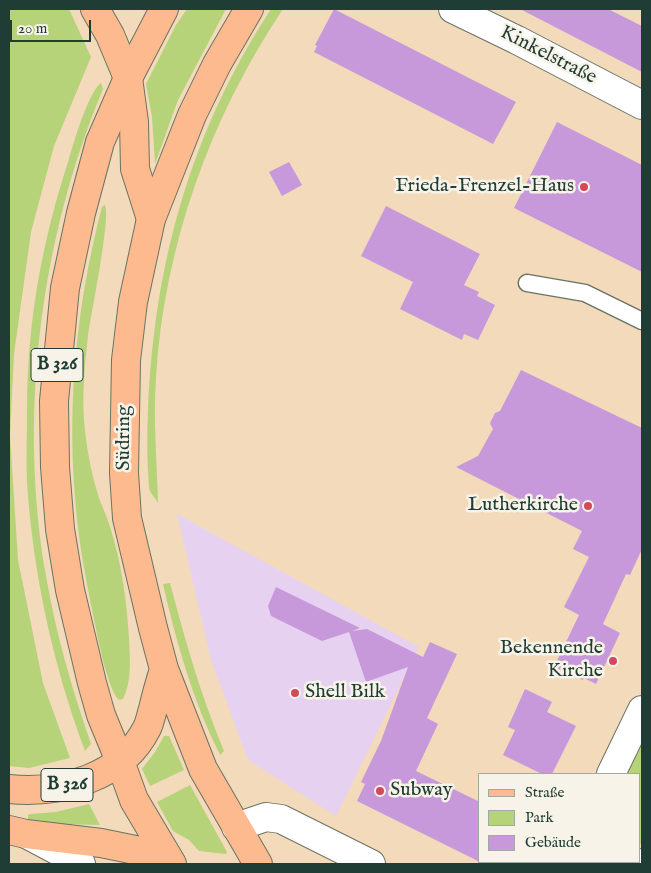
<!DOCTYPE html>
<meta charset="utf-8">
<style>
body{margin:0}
#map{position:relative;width:651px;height:873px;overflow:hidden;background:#f2dabb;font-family:"IM FELL English",serif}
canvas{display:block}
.frame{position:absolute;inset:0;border:10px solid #1f3d34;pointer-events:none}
.legend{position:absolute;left:478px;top:773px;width:162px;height:90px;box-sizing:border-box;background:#f7f3e8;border:1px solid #a1aaa0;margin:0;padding:6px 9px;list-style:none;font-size:15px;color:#1f3d34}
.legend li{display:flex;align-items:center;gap:10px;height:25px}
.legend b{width:25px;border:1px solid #a1aaa0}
.scale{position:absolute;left:10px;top:20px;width:81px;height:22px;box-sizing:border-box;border:2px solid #1f3d34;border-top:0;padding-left:6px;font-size:15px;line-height:18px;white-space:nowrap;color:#1f3d34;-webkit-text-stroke:4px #f7f3e8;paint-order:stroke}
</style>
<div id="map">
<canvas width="651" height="873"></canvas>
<div class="frame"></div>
<ul class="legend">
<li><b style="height:6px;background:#fcba8e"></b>Straße</li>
<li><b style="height:14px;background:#b7d379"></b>Park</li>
<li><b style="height:14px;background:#c799da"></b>Gebäude</li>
</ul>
<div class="scale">20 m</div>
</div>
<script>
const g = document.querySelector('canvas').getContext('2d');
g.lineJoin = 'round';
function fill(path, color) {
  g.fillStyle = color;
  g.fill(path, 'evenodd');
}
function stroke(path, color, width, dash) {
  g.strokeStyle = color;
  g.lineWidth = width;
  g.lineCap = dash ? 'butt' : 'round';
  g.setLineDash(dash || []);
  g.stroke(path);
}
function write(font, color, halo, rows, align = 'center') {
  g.font = font + ' "IM FELL English",serif';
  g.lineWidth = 5;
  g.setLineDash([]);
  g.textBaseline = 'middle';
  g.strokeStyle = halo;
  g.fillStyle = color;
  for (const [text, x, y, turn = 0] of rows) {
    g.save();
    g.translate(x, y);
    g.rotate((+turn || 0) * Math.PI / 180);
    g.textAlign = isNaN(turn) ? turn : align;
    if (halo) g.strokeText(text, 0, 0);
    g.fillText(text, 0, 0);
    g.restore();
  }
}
fill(new Path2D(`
 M177,514l242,133 -83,169 -88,-56 -37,-100z`), '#e6d2f0');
fill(new Path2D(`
 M9,9h60l22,48 -37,89 -23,86 -17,122 -4,81 8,125 25,123 27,75 -41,10 -20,-2z
 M187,9h39l-48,91 -23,64 -3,-47 -6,-33 30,-59z
 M271,9h12c-73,109 -119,237 -127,369 -3,42 1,83 2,125 -2,-4 -6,-8 -8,-12 -2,-6 -1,-14 -2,-19 -1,-20 -1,-41 0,-61 6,-147 42,-278 123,-402z
 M101,83l2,6c-63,150 -85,328 -57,487 10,58 26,113 45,168l-6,7c-32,-86 -52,-177 -58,-269 -1,-22 0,-45 0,-68 0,-27 1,-55 4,-82 6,-58 19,-115 37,-170 5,-17 20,-70 33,-79z
 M105,205c6,12 -14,110 -17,131 -3,27 -6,56 -4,84 2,26 7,53 15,78 4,11 9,21 12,32 11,35 16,73 18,109 1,20 3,42 -6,60l-4,1c-10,-8 -20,-56 -23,-71 -9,-44 -18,-87 -21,-132 -8,-97 2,-195 27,-290z
 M170,583c15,57 31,113 54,168l-4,4c-27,-54 -44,-113 -57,-171z
 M642,733v107l-2,5v-71h-17z
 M164,736h5l15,34 -34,16 -8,-17 13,-17z
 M190,785l37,67 -1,2 -27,-3 -10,-11 -16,-9 -16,-29z
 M89,804l11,21 -38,-1 -34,-5v-4l2,-1 26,-2z`), '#b7d379');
fill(new Path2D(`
 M334,9l182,93 -23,42 -179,-92 3,-6 -2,-1z
 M520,9h88l34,17v46z
 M557,122l85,43v107l-128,-64z
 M289,162l13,23 -20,11 -13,-24z
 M386,206l94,48 -16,31 15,7 -2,4 18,9 -17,35 -14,-6 -2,6 -62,-31 13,-27 -52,-26z
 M521,370l121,58v121l-12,26 -4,-1 -23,50 17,9 -24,51 -12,-6 -1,2 -29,-13 25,-52 -15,-8 25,-50 -16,-8 9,-18 -126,-64 22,-11 15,-27 -3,-6 5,-10 5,-2z
 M276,587l84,41 -8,3 15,-2 56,28 7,-15 27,12 -30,64 11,6 -22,47 64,31v60l-123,-61 8,-17 -4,-2 20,-41 27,-74 -42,15 -17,-50 -27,9 -51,-25 -3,-10z
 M525,689l27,13 -5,10 29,14 -24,48h-10l-39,-19 12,-25 -7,-3z`), '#c799da');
const lane = new Path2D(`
 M527,283l58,10 57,28`);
const street = new Path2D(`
 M453,9l64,31 125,65
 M611,774l31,-64
 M236,827l30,-10 15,2 90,45
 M28,835l47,25 6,4
 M566,864l2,-2
 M642,864v-1`);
const primary = new Path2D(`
 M164,9l-36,69 -28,64 -19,71 -16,75 -11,113 1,66 5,62 10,61 22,93 9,32 19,46 14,39 38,64
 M249,9l-32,55 -25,51 -41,104 -18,83 -7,58 -2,113 3,45 26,110 11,41 39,100 55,95
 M9,789c52,5 113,-11 138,-61 3,-6 4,-13 6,-19 3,-13 7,-27 11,-40
 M9,830l17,4 75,9 44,9 18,12`);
const highway = new Path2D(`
 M95,9l15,26 18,43 6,44 1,47 16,50`);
stroke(lane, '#697463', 19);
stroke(street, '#697463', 30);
stroke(primary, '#697463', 30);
stroke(highway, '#697463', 30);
stroke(lane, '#fff', 16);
stroke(street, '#fff', 28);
stroke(primary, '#fcba8e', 28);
stroke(highway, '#fcba8e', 28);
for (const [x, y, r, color] of [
 [584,187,5,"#d1495b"],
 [588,506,5,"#d1495b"],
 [613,661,5,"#d1495b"],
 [295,693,5,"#d1495b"],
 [380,791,5,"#d1495b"]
]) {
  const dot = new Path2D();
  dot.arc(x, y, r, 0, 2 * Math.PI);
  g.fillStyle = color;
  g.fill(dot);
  stroke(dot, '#f7f3e8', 2);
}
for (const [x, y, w] of [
 [57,365,52],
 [67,785,52]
]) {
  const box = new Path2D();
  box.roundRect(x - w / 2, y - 16.5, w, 33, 4);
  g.fillStyle = '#f7f3e8';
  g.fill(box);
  stroke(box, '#1f3d34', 1);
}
write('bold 19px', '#1f3d34', null, [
 ["B 326",57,365],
 ["B 326",67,785]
]);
write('20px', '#1f3d34', '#f7f3e8', [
 ["Kinkelstraße",548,56,27],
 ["Südring",125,438,-90]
]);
write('20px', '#1f3d34', '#f7f3e8', [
 ["Frieda-Frenzel-Haus",574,187],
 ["Lutherkirche",578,506],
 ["Bekennende",603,649],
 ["Kirche",603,672],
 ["Shell Bilk",305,693,"left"],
 ["Subway",390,791,"left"]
], 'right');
</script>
